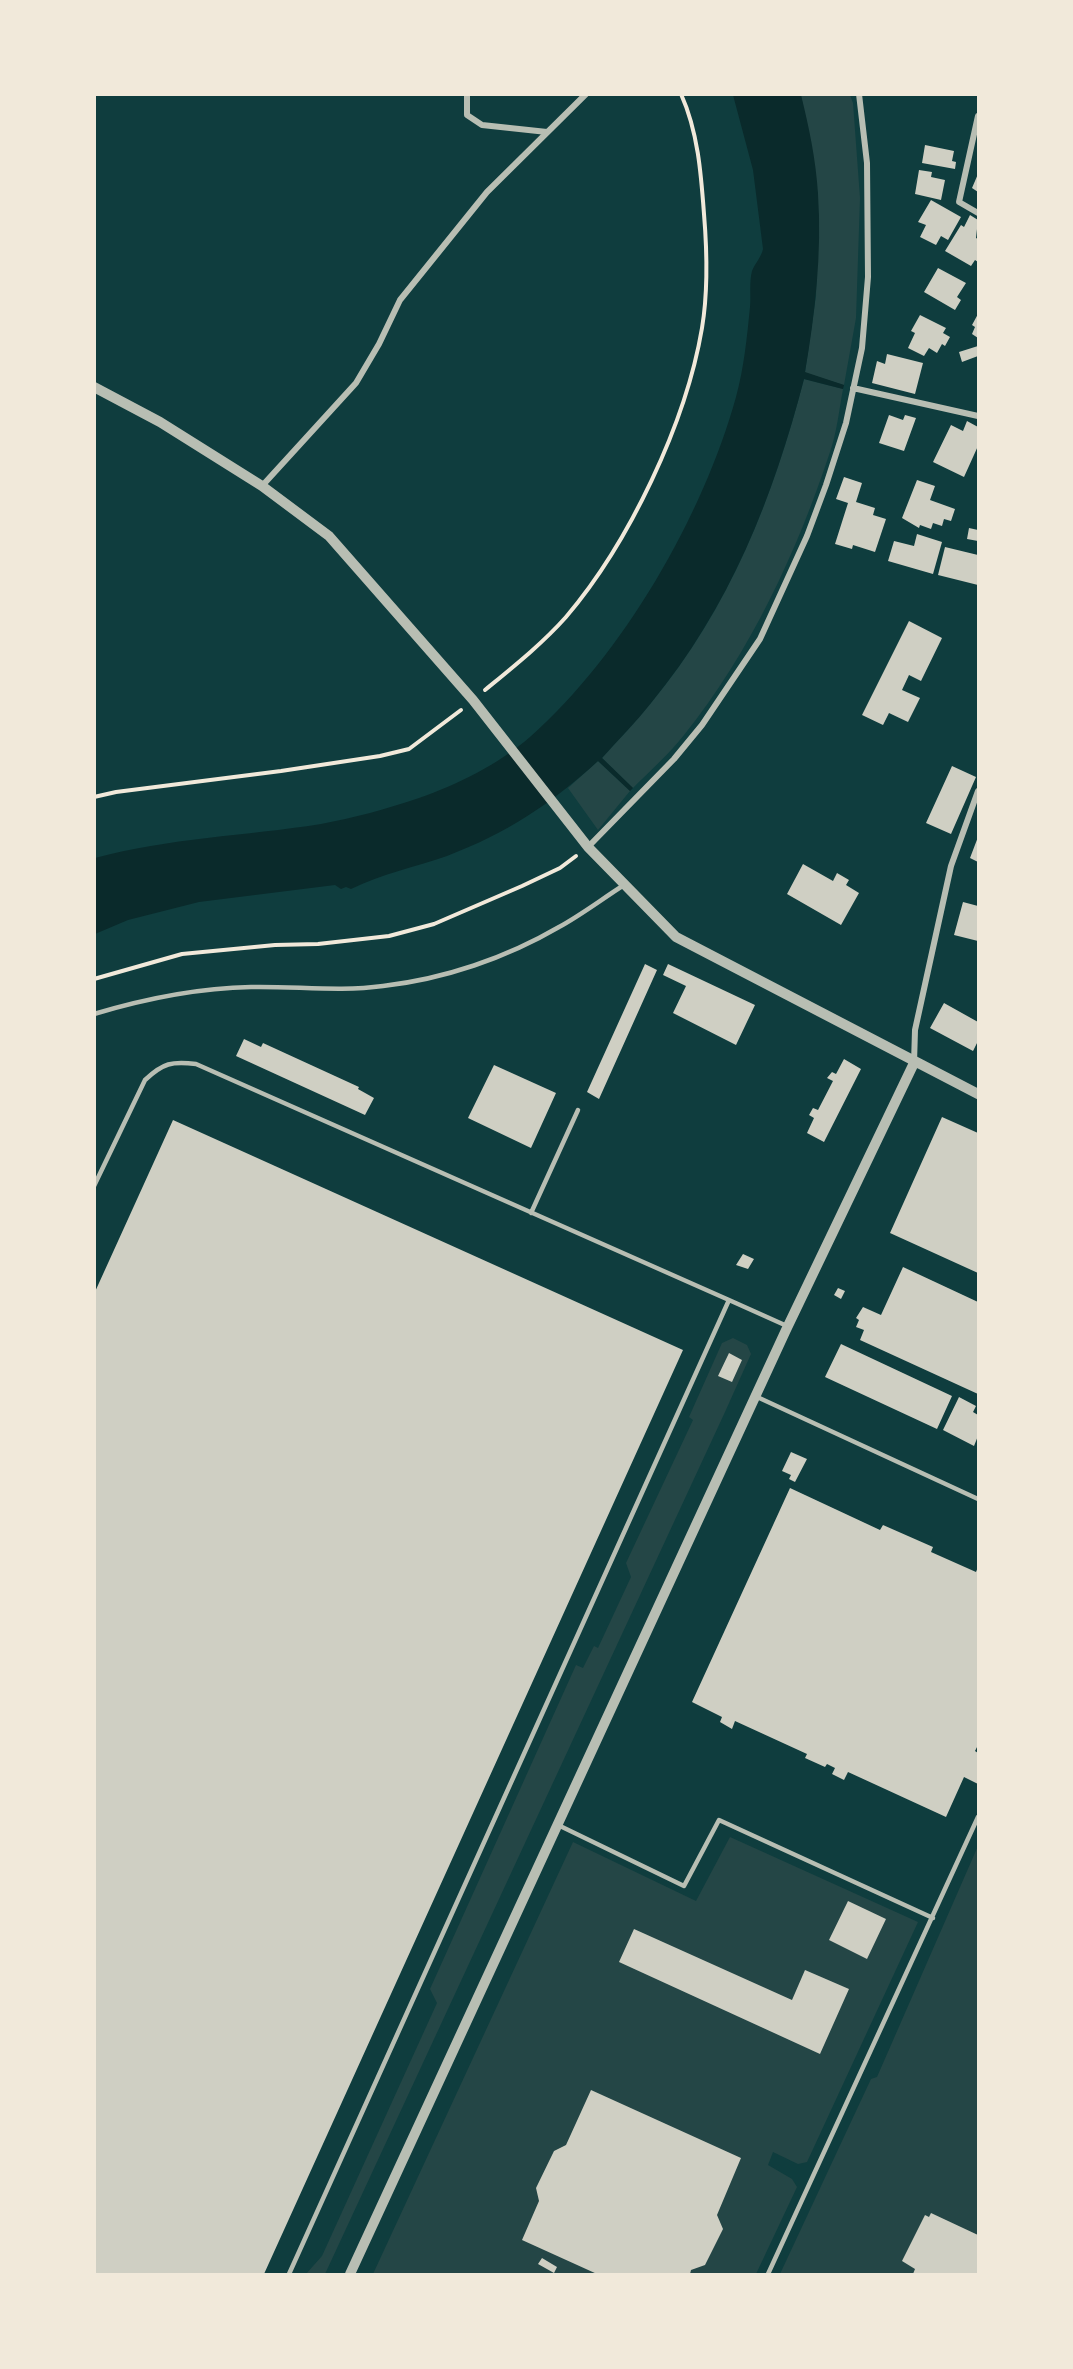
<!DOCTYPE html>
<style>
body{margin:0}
#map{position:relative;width:1073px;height:2369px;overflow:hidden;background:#0f3d3e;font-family:Lora,serif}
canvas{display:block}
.frame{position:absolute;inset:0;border:96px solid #f1e9da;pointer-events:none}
</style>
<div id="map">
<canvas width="1073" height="2369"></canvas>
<div class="frame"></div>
</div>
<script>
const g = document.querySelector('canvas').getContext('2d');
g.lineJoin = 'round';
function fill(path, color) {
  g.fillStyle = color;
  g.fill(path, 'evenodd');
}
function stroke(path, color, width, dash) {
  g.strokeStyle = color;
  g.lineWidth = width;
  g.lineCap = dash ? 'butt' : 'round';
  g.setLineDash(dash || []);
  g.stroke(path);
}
fill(new Path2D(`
 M801,95h49l3,8 7,95 -4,120 -12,67 -39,-12 11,-77 2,-101z
 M804,379l39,10c-4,21 -6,43 -13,63 -33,100 -80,201 -146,283 -15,19 -34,36 -51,53l-31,-30c16,-18 34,-36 49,-55 79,-95 122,-205 153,-324z
 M598,761l32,30 -32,39 -30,-42z
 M733,1338l14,7 4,9 -26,58 -400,862h-19l16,-18 115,-253 -7,-14 146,-324 7,3 11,-22 4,2 33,-71 -5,-14 67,-143 -4,-3 33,-74z
 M730,1837l188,85 -111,240 -9,2 -25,-12 -5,13 24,14 5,8 -41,87h-383l200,-432 123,59z
 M978,1846v428h-198l91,-195 6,-2z`), '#244646');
fill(new Path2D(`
 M733,95h68c8,32 15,65 17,99 4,59 -3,120 -13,178l39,13 -1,4 -39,-10c-31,119 -74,228 -153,324 -15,19 -32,36 -49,55l31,30 -3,3 -32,-30c-47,43 -91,72 -151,95 -32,11 -65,18 -96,33l-5,-2 -5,2 -6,-4 -136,17 -71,18 -33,14v-76c74,-20 150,-22 226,-34 32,-6 66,-15 98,-26 38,-13 80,-34 111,-61 93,-82 173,-221 206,-340 8,-29 11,-60 14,-90 1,-11 -1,-25 2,-36 3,-8 9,-13 11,-22l-10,-79z`), '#0a2a2b');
fill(new Path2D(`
 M925,145l29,6 -2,10 4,1 -1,7 -33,-6z
 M919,170l13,2 -1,5 14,3 -4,20 -26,-6z
 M978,174v18l-6,-4z
 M931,200l30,17 -13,23 -7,-4 -5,9 -16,-8 6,-12 -8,-3z
 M970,215l8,5 -2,18 2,1v23l-3,-2 -4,6 -26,-15 16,-26 3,2z
 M938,268l28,15 -9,14 4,3 -6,10 -31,-18z
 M978,314v24l-6,-4 3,-7 -3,-2z
 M920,315l26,13 -3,5 7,4 -5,9 -3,-2 -5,9 -8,-5 -5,8 -16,-8 7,-15 -4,-2z
 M978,346v10l-16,6 -3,-10z
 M887,354l36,9 -8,31 -43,-11 5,-22 8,3z
 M889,415l14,5 2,-5 11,3 -12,33 -25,-8z
 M967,421l11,6v19l-14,31 -31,-15 18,-37 12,6z
 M844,477l18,6 -6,19 19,6 -2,7 13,4 -11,33 -22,-7 -1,4 -17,-5 13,-41 -12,-4z
 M917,480l18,6 -5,14 25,9 -4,12 -7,-2 -2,7 -9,-3 -2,6 -11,-4 -1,3 -17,-10z
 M969,528l9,2v11l-11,-2z
 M917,534l25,8 -9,32 -45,-13 6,-20 20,5z
 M945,547l33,8v30l-40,-10z
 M909,621l33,17 -21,43 -12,-6 -7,15 18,8 -12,24 -19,-9 -6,12 -21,-10z
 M952,766l24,11 -25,57 -25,-11z
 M978,837v25l-8,-4z
 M803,864l30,17 4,-8 12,7 -3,5 13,8 -18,32 -54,-31z
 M963,902l15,4v35l-24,-6z
 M645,964l12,6 -58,129 -12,-7z
 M668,964l87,41 -19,40 -63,-32 13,-27 -23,-11z
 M944,1003l34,19v19l-5,10 -43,-23z
 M244,1039l17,8 2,-4 96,44 -1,2 16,9 -9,17 -129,-59z
 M844,1059l17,10 -37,73 -17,-9 7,-15 -5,-3 4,-7 5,2 15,-29 -6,-3 5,-6 4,2z
 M494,1065l62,28 -25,55 -63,-30z
 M942,1117l36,16v140l-88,-40z
 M173,1120l510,230 -419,924h-170v-980z
 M743,1254l11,5 -6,10 -12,-4z
 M903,1267l75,35v92l-118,-54 4,-10 -8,-3 3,-7 -3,-2 7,-11 18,8z
 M838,1288l7,3 -4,8 -7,-4z
 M841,1344l111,52 -15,33 -112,-52z
 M729,1353l13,7 -10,22 -14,-6z
 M959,1397l17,9 -3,6 5,3v21l-4,10 -31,-16z
 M791,1452l16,7 -12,23 -6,-3 2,-4 -9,-4z
 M790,1488l90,42 3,-5 50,22 -2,5 45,20 2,-5v178l-3,6 3,2v31l-14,-7 -18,40 -98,-45 -4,8 -12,-6 3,-6 -8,-4 -2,3 -20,-9 2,-4 -72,-33 -3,8 -12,-7 2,-5 -30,-15z
 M848,1901l38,18 -19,40 -38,-19z
 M634,1929l158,71 13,-30 44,19 -29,65 -201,-92z
 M591,2090l150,68 -24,57 6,14 -18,36 -14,5 -1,4h-93l-75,-34 17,-39 -3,-13 18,-37 12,-6z
 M931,2213l47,22v39h-65l2,-5 -13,-8 23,-46 4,2z
 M542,2258l15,9 -3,6 -16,-9z`), '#cfcfc3');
stroke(new Path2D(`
 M485,690c28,-23 57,-46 81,-73 63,-74 120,-194 136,-289 6,-36 5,-78 2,-114 -3,-41 -6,-82 -23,-120
 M94,797l22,-5 165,-21 99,-15 29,-7 52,-39
 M94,979l88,-25 93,-9 43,-1 71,-8 45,-12 88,-38 38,-18 16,-12`), '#f1e9da', 4);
stroke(new Path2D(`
 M94,1014c50,-15 105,-26 157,-27 44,-1 89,5 132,-1 61,-7 123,-28 176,-59 22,-12 43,-28 65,-42
 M94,1186l51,-106c18,-17 27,-19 51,-16l533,236 -440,974
 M531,1213l47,-103
 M729,1300l58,26
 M755,1396l223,103
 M558,1825l126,61 35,-66 214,98
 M768,2274l210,-457`), '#b8beb3', 4.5);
stroke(new Path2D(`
 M467,94v21l15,10 65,7
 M978,116l-19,86 19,11
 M853,388l125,28
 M262,486l94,-103 23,-39 21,-44 87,-108 99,-98
 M588,847l86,-88 28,-34 58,-86 47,-103 19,-51 20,-62 16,-75 6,-71 -1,-114 -8,-69
 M914,1063l1,-33 36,-164 27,-75`), '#b8beb3', 6);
stroke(new Path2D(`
 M94,387l66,35 102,64 67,50 144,164 115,147 88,90 302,157
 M350,2274l436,-944 128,-267`), '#b8beb3', 10);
</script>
